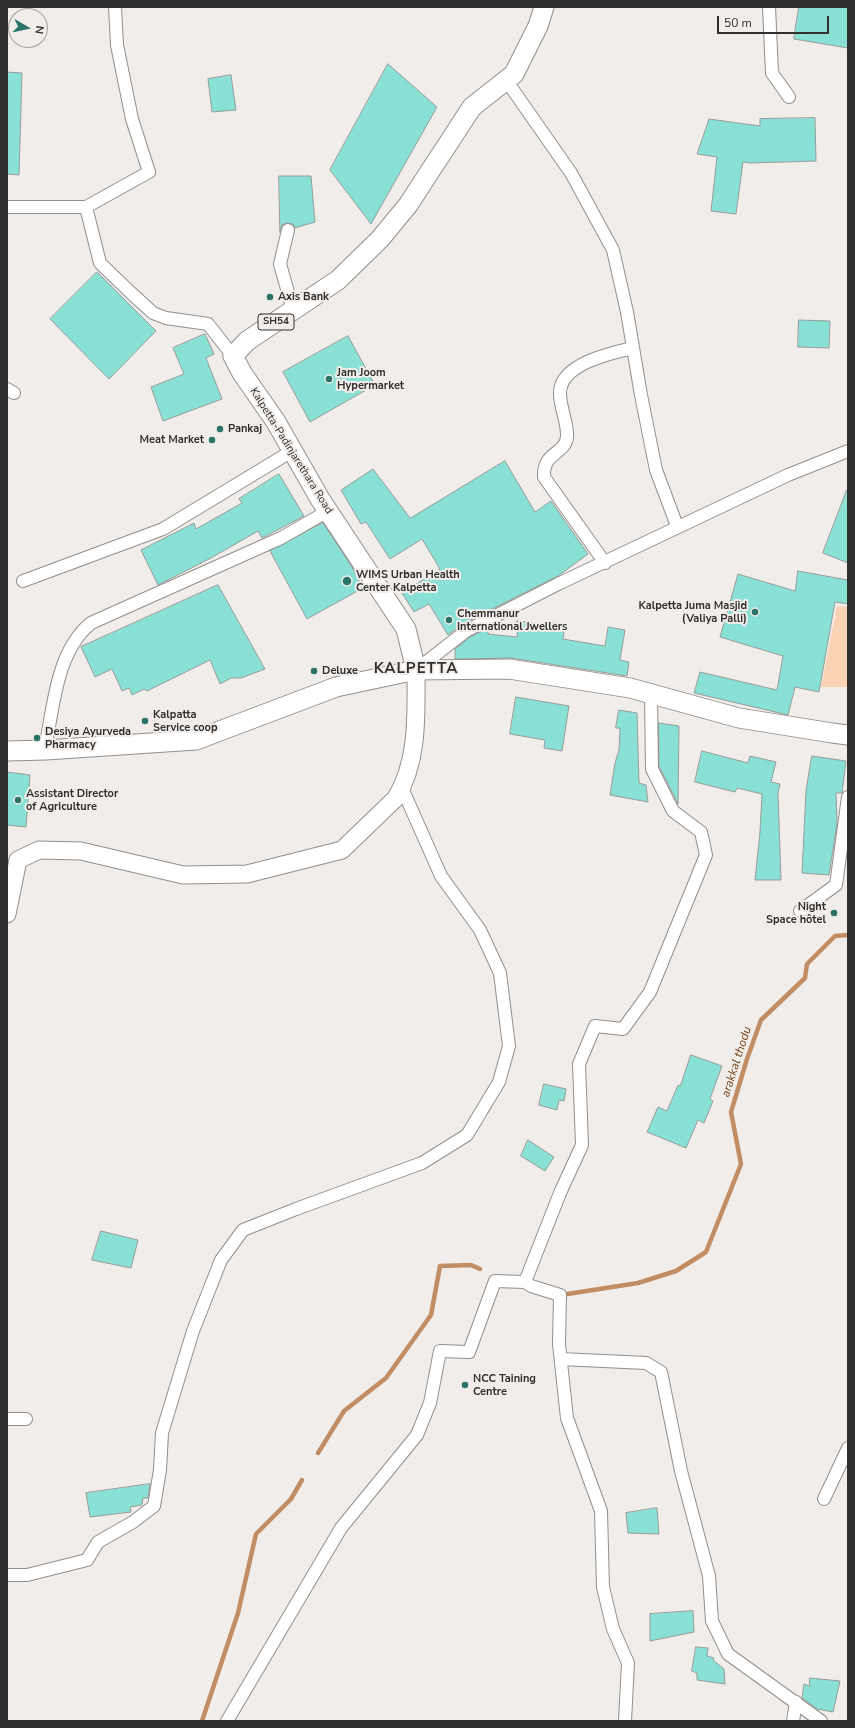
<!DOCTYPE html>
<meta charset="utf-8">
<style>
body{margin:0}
#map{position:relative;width:855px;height:1728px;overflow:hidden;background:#f1edea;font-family:"Nunito Sans",sans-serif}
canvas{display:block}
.frame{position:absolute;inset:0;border:8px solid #32302f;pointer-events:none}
.north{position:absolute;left:8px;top:8px;width:40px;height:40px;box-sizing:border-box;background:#f1edea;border:1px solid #a5a19f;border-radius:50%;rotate:99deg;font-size:11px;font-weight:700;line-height:16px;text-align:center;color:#32302f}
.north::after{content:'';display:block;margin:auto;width:14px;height:18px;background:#2b7269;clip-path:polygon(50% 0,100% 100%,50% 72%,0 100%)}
.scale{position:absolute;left:717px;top:16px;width:112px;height:18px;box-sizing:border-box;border:2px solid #32302f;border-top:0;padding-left:5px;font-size:12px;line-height:14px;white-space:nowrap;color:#32302f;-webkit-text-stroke:3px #f1edea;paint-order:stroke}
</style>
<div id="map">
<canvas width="855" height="1728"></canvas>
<div class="frame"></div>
<div class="north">N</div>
<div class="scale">50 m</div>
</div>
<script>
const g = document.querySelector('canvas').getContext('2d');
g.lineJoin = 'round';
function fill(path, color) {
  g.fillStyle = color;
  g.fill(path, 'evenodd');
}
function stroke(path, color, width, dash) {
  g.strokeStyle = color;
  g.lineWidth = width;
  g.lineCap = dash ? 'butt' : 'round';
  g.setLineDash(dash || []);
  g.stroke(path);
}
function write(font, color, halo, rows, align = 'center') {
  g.font = font + ' "Nunito Sans",sans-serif';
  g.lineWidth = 4;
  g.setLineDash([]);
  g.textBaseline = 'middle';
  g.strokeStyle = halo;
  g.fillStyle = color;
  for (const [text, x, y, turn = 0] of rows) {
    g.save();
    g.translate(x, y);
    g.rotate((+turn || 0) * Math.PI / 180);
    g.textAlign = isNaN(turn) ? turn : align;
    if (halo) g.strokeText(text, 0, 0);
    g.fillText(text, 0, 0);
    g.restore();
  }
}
fill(new Path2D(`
 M837,606l11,1v80h-27z`), '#fcd2b4');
stroke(new Path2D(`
 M561,1295l77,-12 38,-12 30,-19 35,-88 -10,-52 16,-53 14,-39 44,-42 2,-14 28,-28 13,-1
 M318,1453l26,-42 42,-33 45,-63 9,-49 31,-1 9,4
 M202,1721l36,-108 18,-79 35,-35 11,-19`), '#c38d64', 4.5);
const building = new Path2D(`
 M799,7h49v41l-54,-9z
 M388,64l49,43 -66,117 -41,-54z
 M7,72l15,1 -3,102 -12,-1z
 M231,75l5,35 -24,2 -4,-33z
 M815,118l1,43 -65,2 -8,-1 -7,52 -25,-3 6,-54 -20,-3 12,-35 51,7v-7z
 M279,176h32l4,46 -20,6 -2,-4 -7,-1 -4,2 -2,7z
 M97,272l59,59 -47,48 -59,-60z
 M799,320l31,1 -1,27 -31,-1z
 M205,334l9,20 -8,4 16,41 -59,22 -12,-34 33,-13 -11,-26z
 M348,336l27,49 -65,37 -27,-50z
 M505,461l30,51 16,-11 37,53 -30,22 -96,48 -14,11 -19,-31 -15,8 -12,-19 38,-24 -18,-30 -32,20 -24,-37 -5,2 -20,-34 32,-21 37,49z
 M279,474l25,42 -42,22 -4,-7 -47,27 -53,27 -17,-35 53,-27 2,6 46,-26 -3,-4z
 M847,490h1v73l-25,-10z
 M323,523l29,44 11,21 -56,31 -37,-68z
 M798,571l50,9v24l-13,-2 -16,90 -24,-5 -7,28 -94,-22 6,-21 77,18 6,-34 -63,-19 18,-63 57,17z
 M218,585l47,84 -24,9h-10l-11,6 -10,-24 -63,31 -3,-2 -12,6 -3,-7 -7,3 -10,-22 -17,8 -14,-30z
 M517,621l29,3 1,-2 18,2 -2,15 42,7 3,-19 17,3 -5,30 9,2 -2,14 -116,-18 -56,1v-10l15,-12 18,-9v6l29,3z
 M516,697l53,9 -7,45 -18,-3 1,-8 -35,-6z
 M619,710l18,3 2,70 7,2 2,17 -38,-7 5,-32 4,-13 1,-22h-4z
 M659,723l20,3 -1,78 -19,-38z
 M702,751l46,12 2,-7 26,6 -5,20 9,2 -2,9 3,87h-26l5,-48 2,-38 -25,-6 -2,4 -40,-10z
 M812,756l34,5 -4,32h-6l1,31 -8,51 -27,-2 4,-82z
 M7,772l23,3 -4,52 -19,-2z
 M691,1055l31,11 -12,33 3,2 -9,22 -6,-3 -12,28 -39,-16 11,-25 9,4 11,-26 2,1z
 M544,1084l22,5 -2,12 -5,-1 -2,10 -18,-5z
 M528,1140l26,17 -9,14 -24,-15z
 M101,1231l37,9 -7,28 -39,-8z
 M150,1484l-2,14h-5l-1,7 -12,2 1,5 -41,5 -4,-24z
 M657,1508l2,26 -31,-1 -2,-20z
 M693,1611l1,21 -44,9v-27z
 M696,1647l12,1 -1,8 7,2 -1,2 11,9 1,15 -28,-4v-7l-5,-2z
 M810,1678l30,3 -7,31 -16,-3 -15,-11 2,-14 5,2z`);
fill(building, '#89e0d4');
stroke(building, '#979c9b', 1);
const street = new Path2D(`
 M769,7l3,66 17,24
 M506,80l65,93 42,77 14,62 14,83 15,75 21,56
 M7,207h79l14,56 30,29 23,21 13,5 42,6 25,32
 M86,207l63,-35 -17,-53 -15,-74 -2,-38
 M288,230l-8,34 13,46
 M7,389l7,4
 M605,563l-61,-86c-1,-26 21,-22 23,-40 1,-14 -7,-29 -7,-43 -1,-30 51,-41 73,-46
 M23,581l140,-52 129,-78
 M416,670l50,-39 92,-47 230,-109 60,-24
 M46,750v-7c8,-40 11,-92 45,-120l190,-85 47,-27
 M800,911l36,-26 12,-88
 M525,1282l35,-89 22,-48 -3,-81 16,-38 28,3 27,-37 56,-137 -5,-23 -28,-21 -21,-42 -1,-75
 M561,1359l85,4 15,9 20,99 28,105 3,45 16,33 93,67
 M7,1419h19
 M824,1499l24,-51
 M7,1575h20l60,-15 11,-18 35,-20 21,-16 6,-36 2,-37 31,-102 28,-71 22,-30 53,-21 126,-46 45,-28 32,-53 10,-36 -9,-73 -20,-43 -39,-54 -39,-88
 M227,1721l114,-193 76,-93 13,-32 10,-52 29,1 26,-71 30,1 6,4 29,9 -1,49 8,74 34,93 2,76 10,42 15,34 -3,58
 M793,1721l3,-19`);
const secondary = new Path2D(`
 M7,914l11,-54 21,-10 42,1 102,24 64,-1 95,-24 54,-52c23,-38 20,-85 20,-128`);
const primary = new Path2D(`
 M416,670l-10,-41 -86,-130 -44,-77 -34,-49 -9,-17 14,-15 91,-61 42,-41 28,-34 64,-98 42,-33 24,-48 6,-19
 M7,751l39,-1 150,-10 140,-53 80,-17 93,-1 121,19 109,30 93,15 16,2`);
stroke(street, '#928f8c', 14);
stroke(secondary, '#928f8c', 19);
stroke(primary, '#928f8c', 21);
stroke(street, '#fff', 12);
stroke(secondary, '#fff', 17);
stroke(primary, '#fff', 19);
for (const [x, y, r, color] of [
 [270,297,4,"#2b7269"],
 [329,379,4,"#2b7269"],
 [220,429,4,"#2b7269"],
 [212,440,4,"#2b7269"],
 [347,581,5,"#2b7269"],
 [755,612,4,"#2b7269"],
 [449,620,4,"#2b7269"],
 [314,671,4,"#2b7269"],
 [145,721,4,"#2b7269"],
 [37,738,4,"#2b7269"],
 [18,800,4,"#2b7269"],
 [834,913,4,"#2b7269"],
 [465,1385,4,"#2b7269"]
]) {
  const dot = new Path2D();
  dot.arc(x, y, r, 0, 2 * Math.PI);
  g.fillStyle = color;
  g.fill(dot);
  stroke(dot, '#f1edea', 1.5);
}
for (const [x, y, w] of [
 [276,322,36]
]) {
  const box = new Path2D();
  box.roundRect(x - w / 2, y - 8, w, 16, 3);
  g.fillStyle = '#f1edea';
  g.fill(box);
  stroke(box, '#32302f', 1);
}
write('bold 10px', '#32302f', null, [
 ["SH54",276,322]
]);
write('bold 11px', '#32302f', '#f1edea', [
 ["Axis Bank",278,297],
 ["Jam Joom",337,373],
 ["Hypermarket",337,386],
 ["Pankaj",228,429],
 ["Meat Market",204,440,"right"],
 ["WIMS Urban Health",356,575],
 ["Center Kalpetta",356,588],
 ["Kalpetta Juma Masjid",747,606,"right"],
 ["(Valiya Palli)",747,619,"right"],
 ["Chemmanur",457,614],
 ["International Jwellers",457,627],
 ["Deluxe",322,671],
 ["Kalpatta",153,715],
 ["Service coop",153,728],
 ["Desiya Ayurveda",45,732],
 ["Pharmacy",45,745],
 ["Assistant Director",26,794],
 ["of Agriculture",26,807],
 ["Night",826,907,"right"],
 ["Space hôtel",826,920,"right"],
 ["NCC Taining",473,1379],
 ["Centre",473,1392]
], 'left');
write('11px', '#32302f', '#f1edea', [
 ["Kalpetta-Padinjarethara Road",291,451,58]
]);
write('italic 12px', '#754112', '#f1edea', [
 ["arakkal thodu",737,1062,-72]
]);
g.letterSpacing = '1px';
write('bold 15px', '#32302f', '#f1edea', [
 ["KALPETTA",416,669]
]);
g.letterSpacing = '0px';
</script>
